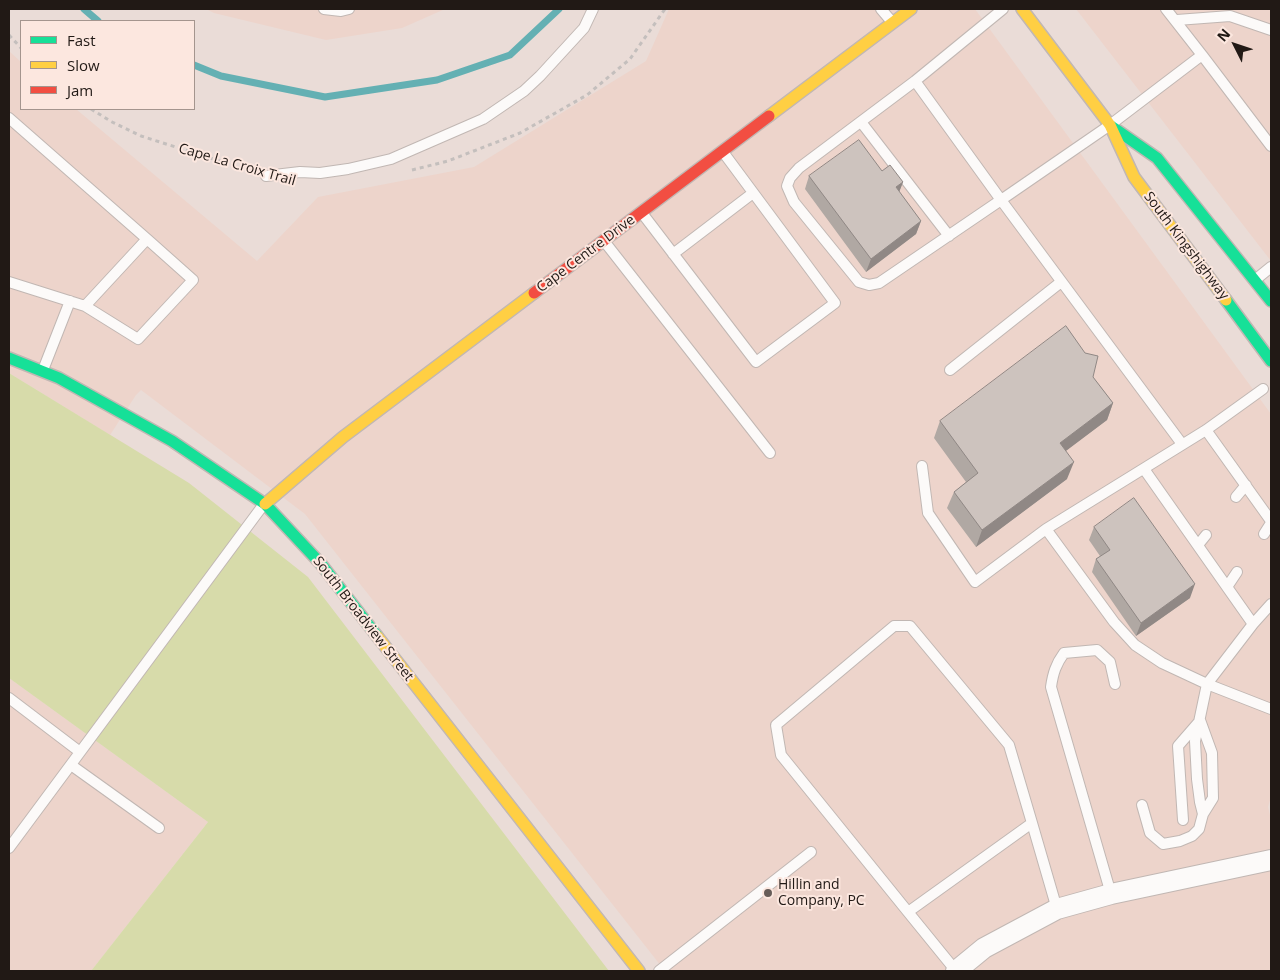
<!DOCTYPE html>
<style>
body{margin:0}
#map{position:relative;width:1280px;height:980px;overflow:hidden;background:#eadcd7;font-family:"Open Sans",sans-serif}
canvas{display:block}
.frame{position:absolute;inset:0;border:10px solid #211915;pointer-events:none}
.legend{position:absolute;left:20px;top:20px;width:175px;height:90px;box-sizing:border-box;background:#fce7df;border:1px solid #a4958e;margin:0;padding:6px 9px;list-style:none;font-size:15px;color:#211915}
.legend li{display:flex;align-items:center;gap:10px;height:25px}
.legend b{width:25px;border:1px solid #a4958e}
.north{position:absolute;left:1210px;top:20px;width:50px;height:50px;-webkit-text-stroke:4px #fce7df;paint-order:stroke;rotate:311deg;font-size:14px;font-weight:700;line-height:20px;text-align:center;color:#211915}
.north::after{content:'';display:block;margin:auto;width:18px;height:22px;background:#211915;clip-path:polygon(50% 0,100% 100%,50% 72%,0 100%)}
</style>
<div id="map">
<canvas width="1280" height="980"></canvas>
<div class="frame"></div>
<ul class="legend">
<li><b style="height:6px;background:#16e098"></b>Fast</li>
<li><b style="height:6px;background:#ffcf43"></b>Slow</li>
<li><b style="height:6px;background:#f24e42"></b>Jam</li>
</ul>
<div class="north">N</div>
</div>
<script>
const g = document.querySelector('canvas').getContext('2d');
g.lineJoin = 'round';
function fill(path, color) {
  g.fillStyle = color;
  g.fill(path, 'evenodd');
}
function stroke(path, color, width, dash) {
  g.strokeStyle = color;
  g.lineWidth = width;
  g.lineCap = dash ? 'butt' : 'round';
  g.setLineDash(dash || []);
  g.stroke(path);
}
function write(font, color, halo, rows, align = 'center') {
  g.font = font + ' "Open Sans",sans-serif';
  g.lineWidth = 4;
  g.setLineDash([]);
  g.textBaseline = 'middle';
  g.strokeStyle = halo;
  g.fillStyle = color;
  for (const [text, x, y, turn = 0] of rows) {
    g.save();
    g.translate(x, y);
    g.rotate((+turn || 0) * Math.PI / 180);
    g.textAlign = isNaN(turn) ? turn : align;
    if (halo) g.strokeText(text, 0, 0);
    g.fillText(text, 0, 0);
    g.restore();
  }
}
fill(new Path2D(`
 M206,9h239l-43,19 -76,12 -112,-27z
 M669,9h306l296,405v383l-3,10 3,12v152h-606l-360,-457 -164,-124 -5,5 -26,40 -101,-62v-322l12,11v47h55l181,152 61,-64 156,-30 172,-106z
 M1076,9h195v252z
 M9,678l199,144 -117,149h-82z`), '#edd4cb');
fill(new Path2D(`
 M9,373l180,110 119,94 301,394h-518l117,-149 -199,-144z`), '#d7dbaa');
stroke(new Path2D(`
 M84,9l14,12
 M194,65l27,11 104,21 112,-17 73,-25 49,-46`), '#64b0b3', 7);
const lane = new Path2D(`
 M324,9l17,2 8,-2
 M881,9l11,13
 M1166,9l36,46 -92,70 -109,75 181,244
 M1177,20l53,-4 41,14
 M1202,55l69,91
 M915,81l86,119 -122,83 -10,2 -10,-3 -65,-80 -7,-16 3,-8 9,-10 116,-87 88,-72
 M9,118l138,121 -62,67 -76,-24
 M861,122l88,114
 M266,176l34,-4 20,1 28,-4 43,-10 92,-40 41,-28 16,-15 44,-48 9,-19
 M642,213l114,149 79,-59 -112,-151
 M604,241l166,212
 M673,254l80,-61
 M1255,280l16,-13
 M85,306l53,33 55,-59 -46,-41
 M43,370l27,-69
 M950,370l111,-88
 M1206,430l65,91
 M922,466l6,47 47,69 71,-53 160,-99 57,-41
 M1144,469l109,155
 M1236,497l10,-12
 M1046,529l68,93 21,23 27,18 45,21 -12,57 2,38 3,23 3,12
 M1264,534l7,-11
 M1198,545l8,-10
 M1227,587l10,-15
 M1271,604l-18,20 -46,60 64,25
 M9,698l71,54
 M71,765l88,63
 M1142,805l8,28 13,11 17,-3 12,-5 7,-7 4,-15 10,-16 -1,-45 -12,-33
 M1183,820l-5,-74 20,-23
 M1032,823l25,86
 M9,848l255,-344
 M1111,894l-60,-207c2,-14 5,-23 13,-34l33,-3 13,12 5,22
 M908,912l-127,-157 -5,-30 118,-99h16l99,119 23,78 -124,89 48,59
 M659,971l152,-119`);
const street = new Path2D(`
 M956,971l28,-23 73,-39 54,-15 160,-34`);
const fast = new Path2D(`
 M1111,126l46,32 114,143
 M1226,300l45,61
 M9,358l50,20 113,63 93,63 56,60 56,72`);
const slow = new Path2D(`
 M1022,9l88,116 24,52 92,123
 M769,116l142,-107
 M265,504l78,-67 191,-144
 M377,636l262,335`);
const jam = new Path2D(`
 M534,293l235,-177`);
stroke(lane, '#c1b7b3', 12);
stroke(street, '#c1b7b3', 22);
stroke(fast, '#c1b7b3', 14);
stroke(slow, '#c1b7b3', 14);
stroke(jam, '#c1b7b3', 14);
stroke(new Path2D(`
 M9,35l12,13
 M91,109l21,13 29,14 110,35
 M412,170l36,-9 72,-28 67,-38 43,-36 35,-50`), '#c4bfbd', 3, [4, 4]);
stroke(lane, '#fcfaf9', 10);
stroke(street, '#fcfaf9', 20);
stroke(fast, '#16e098', 11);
stroke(slow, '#ffcf43', 11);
stroke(jam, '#f24e42', 11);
fill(new Path2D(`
 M882,171l21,11 -4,10 22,29 -5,13 -50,38 -61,-83 4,-13z
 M1093,377l20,26 -6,17 -42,31 2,28 -91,68 -29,-39 7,-16 12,-10 -32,-44 6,-17z
 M1094,527l96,71 -54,38 -44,-64 4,-13 4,-3 -11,-16z`), '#b0a8a3');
fill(new Path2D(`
 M903,182l-5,13 -2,-8z
 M921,221l-5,13 -50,38 5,-13z
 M1113,403l-6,17 -53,40 6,-17z
 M1074,462l-7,17 -91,68 6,-17z
 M1195,584l-5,14 -54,38 5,-13z`), '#908885');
const building = new Path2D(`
 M859,140l23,31 8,-6 13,17 -7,5 25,34 -50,38 -62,-83z
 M1066,326l19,27 13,3 -5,21 20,26 -53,40 14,19 -92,68 -28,-38 24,-19 -38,-52z
 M1134,498l61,86 -54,39 -45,-64 14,-9 -16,-23z`);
fill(building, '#cdc3be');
stroke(building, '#908885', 1);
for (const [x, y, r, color] of [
 [768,893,5,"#675d59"]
]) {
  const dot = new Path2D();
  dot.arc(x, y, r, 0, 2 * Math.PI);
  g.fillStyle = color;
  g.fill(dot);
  stroke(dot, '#fce7df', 2);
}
write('14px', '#211915', '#fce7df', [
 ["Cape La Croix Trail",237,165,16],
 ["South Kingshighway",1186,246,53],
 ["Cape Centre Drive",586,254,-37],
 ["South Broadview Street",363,619,52]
]);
write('14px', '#211915', '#fce7df', [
 ["Hillin and",778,885],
 ["Company, PC",778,901]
], 'left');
</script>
